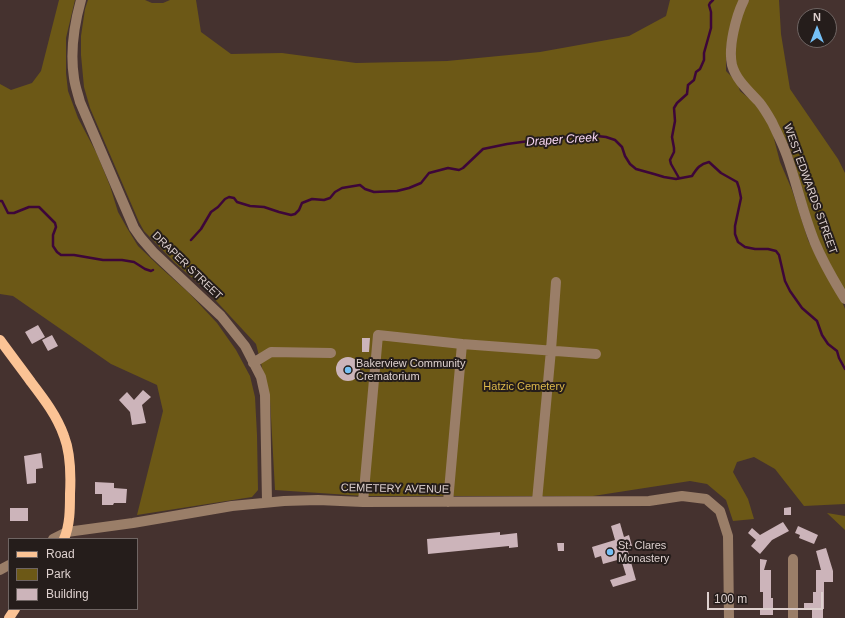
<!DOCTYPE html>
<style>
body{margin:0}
#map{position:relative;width:845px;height:618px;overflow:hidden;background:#45322f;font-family:Arial,sans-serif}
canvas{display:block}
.legend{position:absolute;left:8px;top:538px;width:130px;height:72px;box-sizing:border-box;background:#251d1b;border:1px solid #6f6563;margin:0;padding:5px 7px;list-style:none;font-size:12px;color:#ded1cf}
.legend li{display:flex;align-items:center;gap:8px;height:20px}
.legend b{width:20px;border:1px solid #6f6563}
.north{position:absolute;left:797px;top:8px;width:40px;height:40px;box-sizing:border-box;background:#251d1b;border:1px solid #6f6563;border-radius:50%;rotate:0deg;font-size:11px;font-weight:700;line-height:16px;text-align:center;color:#ded1cf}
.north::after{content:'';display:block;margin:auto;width:14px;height:18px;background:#75c0f6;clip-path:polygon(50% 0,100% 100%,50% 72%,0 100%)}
.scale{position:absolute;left:707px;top:592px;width:116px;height:18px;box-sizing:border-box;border:2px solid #ded1cf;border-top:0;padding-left:5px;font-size:12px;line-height:14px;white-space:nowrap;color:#ded1cf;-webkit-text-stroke:3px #251d1b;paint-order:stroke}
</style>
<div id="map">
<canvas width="845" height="618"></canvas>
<ul class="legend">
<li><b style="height:5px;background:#fbc395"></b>Road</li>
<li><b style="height:11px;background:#6c5816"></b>Park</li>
<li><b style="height:11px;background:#ccb4ba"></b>Building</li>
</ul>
<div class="north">N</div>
<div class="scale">100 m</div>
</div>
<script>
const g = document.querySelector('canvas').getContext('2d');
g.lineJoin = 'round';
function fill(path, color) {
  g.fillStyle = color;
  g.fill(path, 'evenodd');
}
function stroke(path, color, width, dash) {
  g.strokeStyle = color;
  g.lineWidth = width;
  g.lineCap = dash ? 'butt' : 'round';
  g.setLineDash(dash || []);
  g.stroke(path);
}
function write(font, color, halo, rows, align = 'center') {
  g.font = font + ' Arial,sans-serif';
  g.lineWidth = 4;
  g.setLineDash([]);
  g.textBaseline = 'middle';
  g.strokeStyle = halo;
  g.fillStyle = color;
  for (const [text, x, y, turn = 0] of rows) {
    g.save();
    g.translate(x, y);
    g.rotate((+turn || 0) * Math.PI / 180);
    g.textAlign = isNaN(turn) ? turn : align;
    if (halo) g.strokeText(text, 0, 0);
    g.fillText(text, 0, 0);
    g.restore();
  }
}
fill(new Path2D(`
 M59,0h16l-9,38v35l2,18 10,27 19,36 13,32 8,26 9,16 11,18 22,21 29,26 28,30 19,27 14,26 5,21 2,38 1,55 -6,7 -115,18 26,-104 -6,-26 -46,-21 -98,-68 -13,-2v-210l11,6 21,-7 9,-12z
 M88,0h57l7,3h11l7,-3h26l5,32 30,22 51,-1 74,10 91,-2 93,-9 89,-16 37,-20 4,-16h70l-13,42 -1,17v12l11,11 3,9 11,9 14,16 8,19 7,27 12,28 16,50 12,24 21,35 4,10v195l-41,2 -29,-37 -21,-12 -17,5 -4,10 15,27 6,20 -21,2 -7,-21 -19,-16 -17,-3 -97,15h-229l-89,-6 -5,-91 -14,-55 -51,-55 -30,-26 -31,-32 -5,-9 -49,-114 -6,-21 -3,-32v-19l4,-27z
 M749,0h30l2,34 9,55 48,70 7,14v119l-21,-39 -11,-27 -24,-81 -46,-66c-2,-3 -5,-7 -6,-11 -4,-21 2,-50 12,-68z
 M827,513l18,3v14z`), '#6c5816');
stroke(new Path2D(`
 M679,178l-8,-14 -1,-4 4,-8v-4l-2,-11 3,-16 -1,-13 3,-5 10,-9 1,-9 6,-5 2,-8 4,-3 4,-9v-7l7,-25v-16l-2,-7 1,-2 3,-3
 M0,201h2l6,12h6l15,-6h10l16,16 1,4 -3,8v11l4,6 4,3h13l29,5h19l12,2 11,7 6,2 2,-1
 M191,240l10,-11 10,-17 7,-5 7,-8 4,-2 5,1 3,4 13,4 14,1 15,5 12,3 4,-1 4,-4 3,-7 10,-4 12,1 6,-2 5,-6 7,-4 18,-3 5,4 9,3 23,-1 12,-3 12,-5 8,-10 19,-5 11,2 4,-2 20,-19 24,-5 37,-5 44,-4 18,2 9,3 7,7 3,9 5,8 6,5 18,5 10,3 12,2 16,-3c5,-8 8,-12 17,-14l12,11 16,9 2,6 2,10 -6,28v8l3,8 7,5 10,2h13l8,2 3,4 6,26 5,10 12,17 15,13 5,14 6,9 9,7 2,7 6,11`), '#3d0639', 2.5);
fill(new Path2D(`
 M38,325l7,12 -13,7 -7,-12z
 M52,335l6,11 -10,5 -6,-11z
 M362,338h8l-1,14h-7z
 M336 369a12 12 0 1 1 24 0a12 12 0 1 1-24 0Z
 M143,390l8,7 -9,8 4,18 -14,2 -2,-13 -11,-12 8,-8 7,8z
 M41,453l2,15 -7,1v14l-9,1 -3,-28z
 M95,482l19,1v5l13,1 -1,14h-12l-1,2h-11v-11h-7z
 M791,507v8h-7v-7z
 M10,508h18v13h-18z
 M783,522l6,9 -17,9 -12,14 -9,-8 5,-6 -8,-7 4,-5 8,7z
 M620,523l4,14 5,-2 3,11 -5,2 9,32 -23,7 -3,-7 16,-5 -5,-16 -18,5 -2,-8 -6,2 -3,-11 23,-7 -4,-14z
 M798,526l20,9 -4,9 -15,-6 1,-3 -5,-2z
 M500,532v3l17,-2 1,14 -9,1v-2l-81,8 -1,-15z
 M557,543h7v8h-6z
 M826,548l7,23v11h-9v27h-1v9h-11v-9h-8v-6h9v-11h3v-22h5l-5,-19z
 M760,559l7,1 -3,10h7v28h2v17h-13v-7h3v-16h-3z`), '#ccb4ba');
stroke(new Path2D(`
 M81,0c-7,25 -11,52 -7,78 1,8 4,16 6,24l54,126 7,10 13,15 67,63 24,30 16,31 4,18 2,107
 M744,0c-8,16 -16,47 -12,65 4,15 17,26 27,37 5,6 9,13 13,20 5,11 11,22 15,34 10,28 16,58 28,87 8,19 19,38 30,56
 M462,344l134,10
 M253,363l18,-11 60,1
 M537,501l14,-151 5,-68
 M363,502l15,-167 84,9 -14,158
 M53,539l14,-7 66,-9 99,-17 52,-5 34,-1 45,2 286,-1 33,-5 24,3 14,12 8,25 1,82
 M0,570l9,-5
 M793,618v-59`), '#9a7e68', 10);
stroke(new Path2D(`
 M0,340c10,14 21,28 31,42 13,17 26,34 33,54 7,18 7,39 6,58 0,15 0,31 -6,45
 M9,618l6,-9`), '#fbc395', 10);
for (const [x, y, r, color] of [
 [348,370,4,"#75c0f6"],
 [610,552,4,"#75c0f6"]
]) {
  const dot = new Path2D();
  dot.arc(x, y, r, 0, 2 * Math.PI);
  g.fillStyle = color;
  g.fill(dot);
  stroke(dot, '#251d1b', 1.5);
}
write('11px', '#ded1cf', '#251d1b', [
 ["WEST EDWARDS STREET",810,189,70],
 ["DRAPER STREET",187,266,44],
 ["CEMETERY AVENUE",395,489,1]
]);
write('11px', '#ded1cf', '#251d1b', [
 ["Bakerview Community",356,364],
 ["Crematorium",356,377],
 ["St. Clares",618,546],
 ["Monastery",618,559]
], 'left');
write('11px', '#deba4b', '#251d1b', [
 ["Hatzic Cemetery",524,387]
]);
write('italic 12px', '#f9d7f4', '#251d1b', [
 ["Draper Creek",562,140,-4]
]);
</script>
